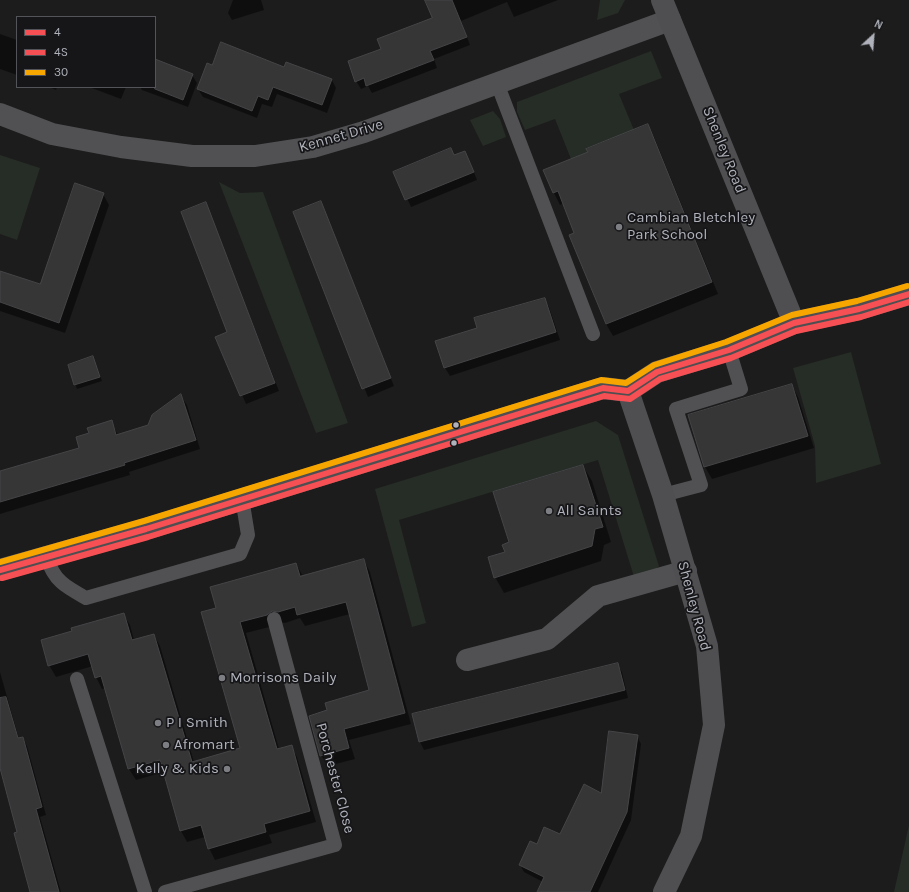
<!DOCTYPE html>
<style>
body{margin:0}
#map{position:relative;width:909px;height:892px;overflow:hidden;background:#1c1c1c;font-family:Karla,sans-serif}
canvas{display:block}
.legend{position:absolute;left:16px;top:16px;width:140px;height:72px;box-sizing:border-box;background:#161618;border:1px solid #535459;margin:0;padding:5px 7px;list-style:none;font-size:12px;color:#afb2bb}
.legend li{display:flex;align-items:center;gap:8px;height:20px}
.legend b{width:20px;border:1px solid #535459}
.north{position:absolute;left:853px;top:16px;width:40px;height:40px;-webkit-text-stroke:3px #161618;paint-order:stroke;rotate:26deg;font-size:11px;font-weight:700;line-height:16px;text-align:center;color:#afb2bb}
.north::after{content:'';display:block;margin:auto;width:14px;height:18px;background:#afb2bb;clip-path:polygon(50% 0,100% 100%,50% 72%,0 100%)}
</style>
<div id="map">
<canvas width="909" height="892"></canvas>
<ul class="legend">
<li><b style="height:5px;background:#f65054"></b>4</li>
<li><b style="height:5px;background:#f65054"></b>4S</li>
<li><b style="height:5px;background:#f7a600"></b>30</li>
</ul>
<div class="north">N</div>
</div>
<script>
const g = document.querySelector('canvas').getContext('2d');
g.lineJoin = 'round';
function fill(path, color) {
  g.fillStyle = color;
  g.fill(path, 'evenodd');
}
function stroke(path, color, width, dash) {
  g.strokeStyle = color;
  g.lineWidth = width;
  g.lineCap = dash ? 'butt' : 'round';
  g.setLineDash(dash || []);
  g.stroke(path);
}
function write(font, color, halo, rows, align = 'center') {
  g.font = font + ' Karla,sans-serif';
  g.lineWidth = 3.5;
  g.setLineDash([]);
  g.textBaseline = 'middle';
  g.strokeStyle = halo;
  g.fillStyle = color;
  for (const [text, x, y, turn = 0] of rows) {
    g.save();
    g.translate(x, y);
    g.rotate((+turn || 0) * Math.PI / 180);
    g.textAlign = isNaN(turn) ? turn : align;
    if (halo) g.strokeText(text, 0, 0);
    g.fillText(text, 0, 0);
    g.restore();
  }
}
fill(new Path2D(`
 M600,0h25l-7,13 -21,7z
 M651,51l11,27 -43,16 15,36 -48,18 2,4 -17,7 -16,-40 -30,11 -8,-18v-10z
 M493,111l7,8 6,18 -23,9 -13,-26z
 M0,155l40,13 -23,72 -17,-6z
 M219,182l21,11 23,-1 85,231 -32,10z
 M851,352l30,112 -65,19 -1,-37 -22,-78z
 M596,421l22,14 41,131 -8,8 -16,6 -37,-120 -199,60 27,103 -14,4 -37,-138z
 M909,825v67h-15z`), '#262c26');
fill(new Path2D(`
 M233,0h28l3,10 -32,10 -4,-7z
 M426,0h132l-44,17 -7,-15 -46,19 9,24 -36,14 3,9 -65,25 -4,-7 -7,3 -5,-8 26,-31 51,-31z
 M0,34l17,6v35l-17,-6z
 M155,60l37,15 5,8 -9,24 -46,-17 -2,-3h15z
 M287,63l45,17 4,8 -9,25 -50,-19 -5,13 -10,-3 -5,14 -54,-21 -5,-8 14,-22 73,2z
 M49,87h8l-1,3z
 M89,87h37l-5,12z
 M648,125l6,12 64,157 -105,42 -7,-12 -35,-89 5,-2 -12,-30 -4,2 -6,-12 35,-40z
 M455,156l14,4 8,20 -66,27 -16,-35z
 M103,194l6,11 -44,128 -65,-22v-39l40,14z
 M321,203l73,183 -26,11 -73,-184z
 M206,204l73,187 -33,13 -29,-67 11,-4z
 M545,299l4,8 11,33 -110,36 -5,-8 -8,-26 41,-13z
 M93,358l9,23 -25,8 -8,-23z
 M792,385l6,12 16,51 -102,31 -7,-12 -15,-51z
 M181,396l6,9 13,44 -71,23 1,3 -130,39v-42l80,-24 10,-14 21,-12 7,13 31,-9z
 M583,466l9,15 19,61 -7,3 -3,16 -97,32 -9,-16 15,-34z
 M364,560l6,12 41,152 -62,16 6,19 -27,7 -7,-11 8,-44 41,-20 -20,-77 -45,12 -5,-8 -15,5 -6,-1 -6,4 -27,7 33,116 12,-3 6,11 19,65 -47,13 3,8 -57,17 -6,-12 -4,-11 -18,5 -6,-11 -17,-59 -28,8 -7,-11 -23,-81 -4,1 -6,-12 -3,-11 -37,11 -7,-12 24,-33 50,-18 7,11 4,15 20,-5 6,11 34,116 47,-13 -24,-141 79,-44 7,12z
 M617,664l5,8 6,26 -204,52 -4,-8 -7,-27z
 M0,672l19,67 4,-1 4,8 19,69 -6,2 21,75h-30l-13,-60 -18,-68z
 M637,736l4,8 -10,76 -33,72h-60l5,-10 -19,-10 -4,-7 17,-20 23,-9 42,-42z`), '#0007');
const building = new Path2D(`
 M425,0h27l15,37 -37,14 4,9 -68,26 -2,-8 -9,4 -7,-21 33,-12 -4,-10 55,-21z
 M221,42l63,25 2,-5 46,17 -10,26 -49,-18 -5,13 -10,-4 -6,15 -55,-22 10,-26 5,2z
 M155,59l38,15 -10,26 -28,-11z
 M648,124l64,158 -106,42 -37,-89 5,-2 -16,-42 -5,2 -10,-23 45,-18 -2,-3z
 M451,148l3,7 11,-4 9,21 -69,28 -12,-28z
 M75,183l29,10 -45,130 -59,-21v-31l40,13z
 M321,201l70,177 -29,11 -69,-177z
 M206,202l69,181 -35,13 -25,-59 12,-5 -46,-120z
 M545,298l11,34 -112,36 -9,-27 42,-13 -3,-10z
 M93,356l7,21 -26,8 -6,-20z
 M792,384l16,52 -104,31 -16,-52z
 M181,394l15,46 -72,23 1,2 -125,37v-31l79,-23 -3,-11 13,-4 -2,-5 25,-8 4,15 32,-10 4,-10z
 M583,465l20,62 -8,2 -3,17 -98,32 -6,-21 17,-5 -3,-7 7,-3 -16,-50z
 M364,559l41,154 -61,16 5,19 -29,8 -11,-40 18,-6 -2,-7 44,-13 -23,-88 -49,13 -2,-8 -17,5 -6,-1 -5,4 -27,7 37,127 15,-4 18,66 -46,13 2,8 -58,17 -7,-24 -21,6 -20,-71 -32,9 -27,-93 -6,2 -7,-24 -40,12 -7,-26 31,-9 -1,-3 53,-15 8,27 22,-6 38,128 48,-14 -39,-136 15,-4 -6,-21 86,-24 4,13z
 M618,663l7,27 -206,52 -7,-28z
 M6,697l12,41 5,-1 19,70 -6,2 23,83h-29l-16,-59 3,-1 -17,-64v-70z
 M609,731l29,4 -11,77 -37,80h-53l7,-15 -25,-12 11,-24 7,3 7,-17 16,7 24,-50 17,9z`);
fill(building, '#363637');
stroke(building, '#454548', 1);
stroke(new Path2D(`
 M497,83l96,251
 M663,495l38,-10 -25,-76 65,-20 -12,-39
 M47,558c7,23 19,29 39,40l154,-44 8,-19 -6,-37
 M77,679l68,213
 M165,892l170,-47 -61,-226`), '#515154', 14);
stroke(new Path2D(`
 M0,114l52,20 69,13 71,9h63l58,-9 51,-15 306,-112
 M467,660l80,-21 51,-43 88,-25`), '#515154', 22);
stroke(new Path2D(`
 M662,0l132,323
 M628,391l35,104 44,151 7,79 -23,111 -27,56
 M0,570l146,-41 457,-141 25,3 29,-19 72,-22 65,-27 65,-14 50,-15`), '#4f4f52', 22);
stroke(new Path2D(`
 M0,570l146,-41 457,-141 25,3 29,-19 72,-22 65,-27 65,-14 50,-15`), '#f65054', 6);
stroke(new Path2D(`
 M2,578l146,-41 456,-141 26,3 30,-20 71,-21 65,-27 65,-14 48,-15`), '#f65054', 6);
stroke(new Path2D(`
 M0,562l144,-41 457,-141 25,3 28,-18 72,-23 66,-27 65,-14 50,-15`), '#f7a600', 6);
for (const [x, y, r, color] of [
 [619,227,4,"#7c7e83"],
 [456,425,3.5,"#afb2bb"],
 [454,443,3.5,"#afb2bb"],
 [549,511,4,"#7c7e83"],
 [222,678,4,"#7c7e83"],
 [158,723,4,"#7c7e83"],
 [166,745,4,"#7c7e83"],
 [227,769,4,"#7c7e83"]
]) {
  const dot = new Path2D();
  dot.arc(x, y, r, 0, 2 * Math.PI);
  g.fillStyle = color;
  g.fill(dot);
  stroke(dot, '#161618', 1.5);
}
write('15px', '#afb2bb', '#161618', [
 ["Kennet Drive",341,136,-16],
 ["Shenley Road",724,150,68],
 ["Shenley Road",694,606,75],
 ["Porchester Close",335,778,75]
]);
write('15px', '#afb2bb', '#161618', [
 ["Cambian Bletchley",627,218],
 ["Park School",627,235],
 ["All Saints",557,511],
 ["Morrisons Daily",230,678],
 ["P I Smith",166,723],
 ["Afromart",174,745],
 ["Kelly & Kids",219,769,"right"]
], 'left');
</script>
